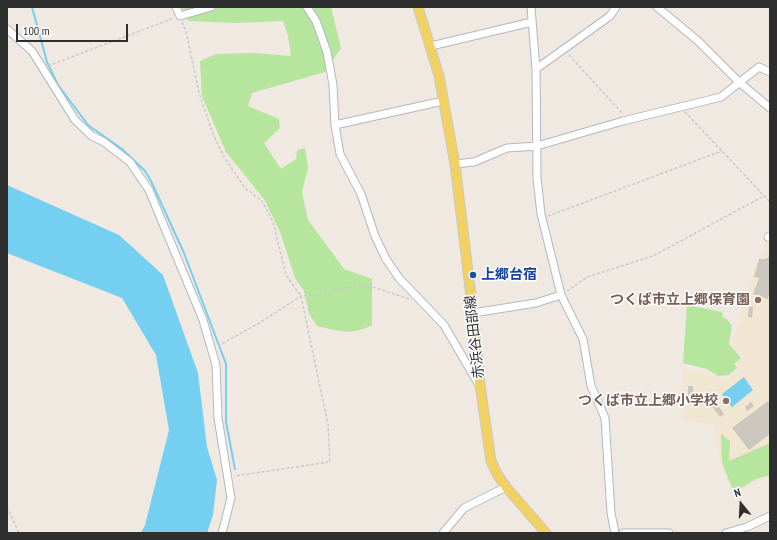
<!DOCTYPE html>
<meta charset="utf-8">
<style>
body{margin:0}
#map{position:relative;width:777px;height:540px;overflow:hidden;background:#efe9e1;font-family:"PT Sans Narrow",sans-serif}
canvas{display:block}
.frame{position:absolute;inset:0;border:8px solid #2e2e2e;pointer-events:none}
.north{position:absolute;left:721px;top:484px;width:40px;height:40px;-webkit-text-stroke:3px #fff;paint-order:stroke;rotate:342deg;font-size:11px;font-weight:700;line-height:16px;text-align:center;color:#2e2e2e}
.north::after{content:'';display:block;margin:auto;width:14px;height:18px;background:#2e2e2e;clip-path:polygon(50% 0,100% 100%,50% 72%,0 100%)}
.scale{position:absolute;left:16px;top:24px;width:112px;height:18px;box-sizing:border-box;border:2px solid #2e2e2e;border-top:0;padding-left:5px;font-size:12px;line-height:14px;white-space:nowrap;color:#2e2e2e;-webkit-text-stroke:3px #fff;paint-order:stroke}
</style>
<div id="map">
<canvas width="777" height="540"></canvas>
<div class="frame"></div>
<div class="north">N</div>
<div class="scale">100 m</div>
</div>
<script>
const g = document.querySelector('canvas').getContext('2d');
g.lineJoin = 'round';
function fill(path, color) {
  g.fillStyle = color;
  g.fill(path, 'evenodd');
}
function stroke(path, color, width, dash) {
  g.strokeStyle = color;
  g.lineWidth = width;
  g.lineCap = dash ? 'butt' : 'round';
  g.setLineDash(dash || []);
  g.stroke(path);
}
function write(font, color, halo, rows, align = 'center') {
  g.font = font + ' "PT Sans Narrow","Noto Sans JP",sans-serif';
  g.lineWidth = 3;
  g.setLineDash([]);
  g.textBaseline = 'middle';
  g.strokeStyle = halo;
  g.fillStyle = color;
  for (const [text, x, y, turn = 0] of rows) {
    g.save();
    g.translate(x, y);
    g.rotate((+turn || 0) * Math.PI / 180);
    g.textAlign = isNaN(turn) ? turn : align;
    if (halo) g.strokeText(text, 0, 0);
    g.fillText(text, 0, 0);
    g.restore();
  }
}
fill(new Path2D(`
 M770,239v238l-15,5 -22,12 -12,-30 -7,-40 -30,-3 -2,-53 23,5 5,3 12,4 9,-3 9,-5 -6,-8 12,-10 -5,-3 -4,3 -6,-11 9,-21 11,-43 13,-35z`), '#f0e6d1');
fill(new Path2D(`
 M182,7h149l10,41 -16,24 -73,21 -4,13 31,13 1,9 -16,15 17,26 15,-10 1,-9 8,-2 3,20 -6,24 6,28 36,49 28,10v46c-20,11 -33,6 -55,1l-8,-12 -5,-23 -9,-13 -14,-44 -17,-35 -38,-47 -24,-56 -2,-35 16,-7 39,-1 36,3 -3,-20 -5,-15 -48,2 -47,-2z
 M687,305l35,7 1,5 4,2 5,7 -3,18 12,14 -7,6 3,4 -8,7 -11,1 -11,-7 -24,-6z
 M721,434l9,7 -1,20 41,-18v32l-14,4 -22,13 -12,-29z`), '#b6e59e');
fill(new Path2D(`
 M7,185l112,50 44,40 35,98 9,74 10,33 -4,35 -6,18h-66l4,-8 24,-95 -13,-75 -34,-57 -115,-45z
 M744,377l9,13 -21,17 -10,-13z`), '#75cff0');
stroke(new Path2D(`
 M32,7l15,55 11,23 30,40 34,24 23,22 6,10 33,72 42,111v58l9,47`), '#75cff0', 2);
fill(new Path2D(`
 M770,256v35l-2,8 -15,-5 6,-16 -5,-1 5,-18h6z
 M749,307h4l-1,11 -4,-1z
 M688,386h5v17h-5z
 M711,396l13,18 -4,3 -13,-18z
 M768,401l2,3v30l-21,16 -17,-22z
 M751,402l3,4 -7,5 -2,-4z`), '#cbc7bf');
const minor = new Path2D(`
 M176,7l4,9 31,-9
 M307,7l9,14 11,31 6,33 2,40 5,29 21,40 14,42 11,23 13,19 45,47 35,60
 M531,7l5,62 1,109 4,36 20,81 22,44 8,47 14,32 6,95 4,20
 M657,7l41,34 41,41 31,26
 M7,29l25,22 43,69 17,16 12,6 26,20 19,28 54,130 13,45 2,53 13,80 -9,35
 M431,46l101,-24
 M536,69l74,-53 6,-9
 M335,125l108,-24
 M455,164l19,-2 33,-14 30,-2 86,-25 98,-24 38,-30 11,5
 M768,237l2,-1
 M473,313l63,-10 25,-8
 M443,533l21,-25 42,-21
 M623,533h46
 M726,533l21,-6 23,-11`);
const major = new Path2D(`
 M418,7l21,69 16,88 18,149 7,72 11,76 6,13 9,13 40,46`);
stroke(minor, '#b4b7c1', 9);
stroke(major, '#c9c9c9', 11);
stroke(new Path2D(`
 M182,22l4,9 13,62 14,41 11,23 21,31 17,13 11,21 13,53 15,21 27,129 2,37 -96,14
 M569,55l54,59
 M48,66l126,-48
 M685,112l85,90
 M548,216l174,-65
 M567,291l20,-14 66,-21 111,-60
 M218,346l43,-24 40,-26 24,-2 21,-6 24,-2 39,13
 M7,507l12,26`), '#c9c9c9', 1.5, [3, 2]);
stroke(minor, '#fff', 7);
stroke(major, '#f2d163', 9);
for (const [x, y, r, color] of [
 [473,275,4,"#1a4fb4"],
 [758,300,4,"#8d6e63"],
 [726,401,4,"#8d6e63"]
]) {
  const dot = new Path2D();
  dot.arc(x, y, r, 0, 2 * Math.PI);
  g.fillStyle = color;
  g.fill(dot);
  stroke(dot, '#fff', 1.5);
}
write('bold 14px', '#164399', '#fff', [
 ["上郷台宿",481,275]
], 'left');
write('bold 14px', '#785e54', '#fff', [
 ["つくば市立上郷保育園",750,300],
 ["つくば市立上郷小学校",718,401]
], 'right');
write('14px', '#2e2e2e', '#fff', [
 ["赤浜谷田部線",475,337,-96]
]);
</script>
